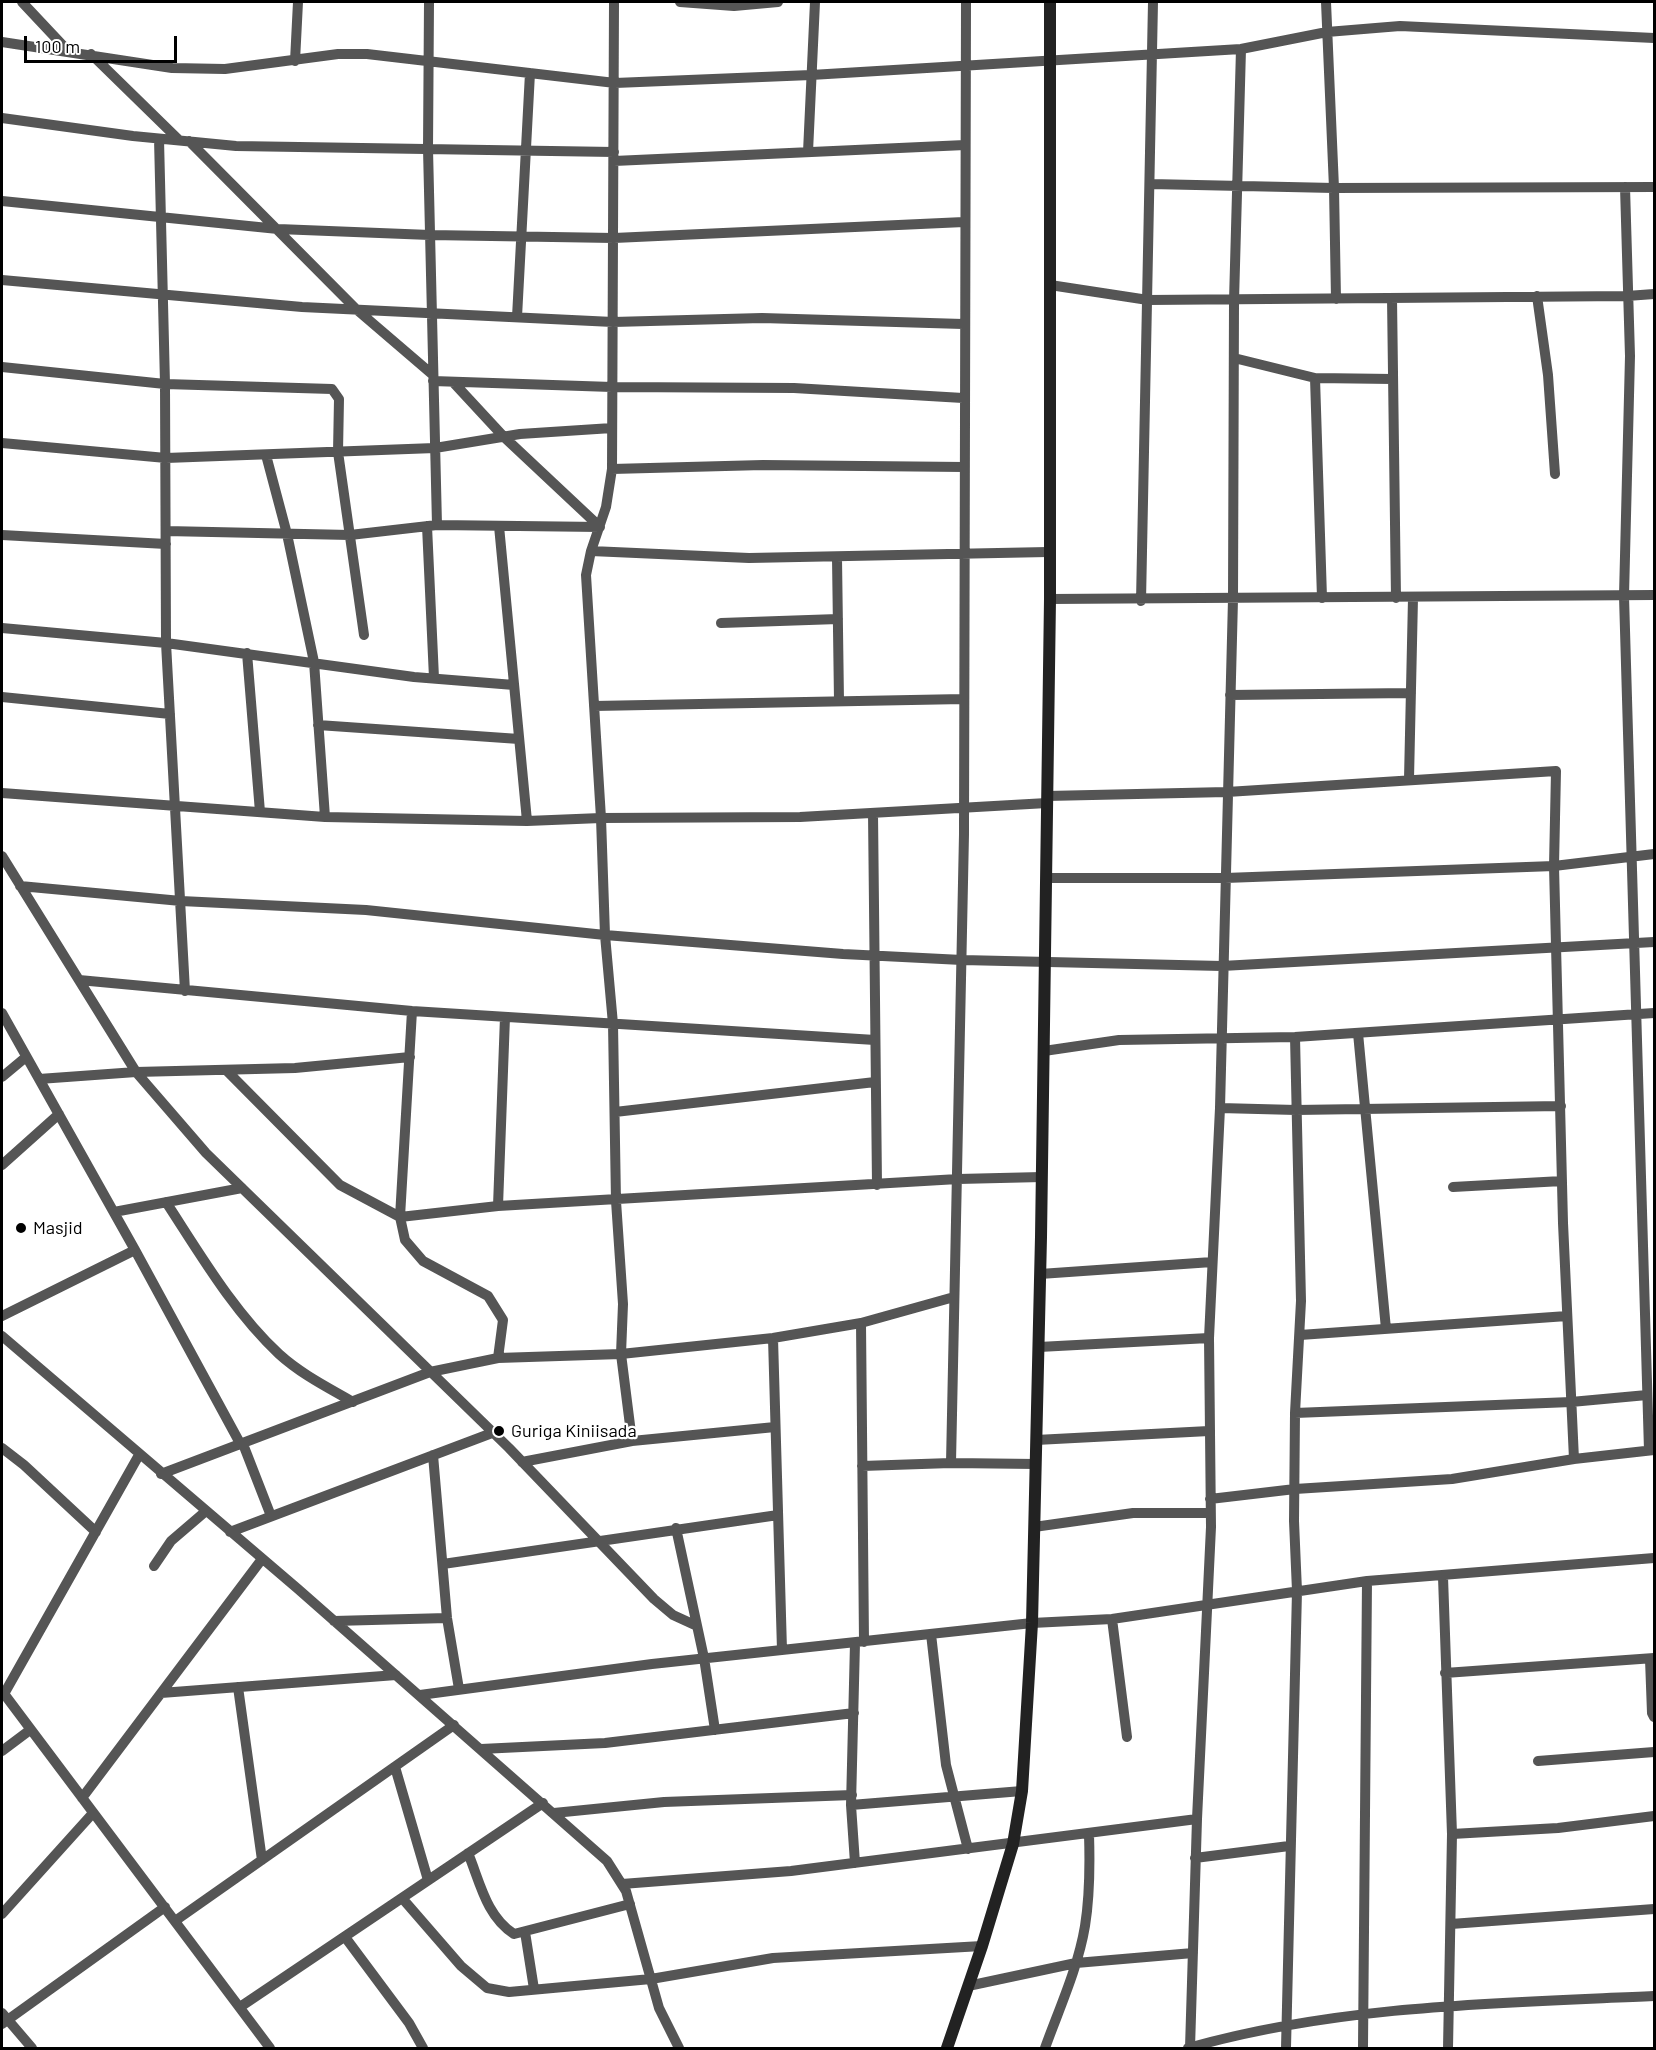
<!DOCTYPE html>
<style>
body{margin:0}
#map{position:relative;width:1656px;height:2050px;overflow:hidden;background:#fff;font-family:Barlow,sans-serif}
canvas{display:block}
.frame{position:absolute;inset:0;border:3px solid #000;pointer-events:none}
.scale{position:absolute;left:24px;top:36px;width:153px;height:27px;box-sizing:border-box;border:3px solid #000;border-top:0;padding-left:8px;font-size:18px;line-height:21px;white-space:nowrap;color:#000;-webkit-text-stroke:4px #fff;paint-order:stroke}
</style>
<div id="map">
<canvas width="1656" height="2050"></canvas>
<div class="frame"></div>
<div class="scale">100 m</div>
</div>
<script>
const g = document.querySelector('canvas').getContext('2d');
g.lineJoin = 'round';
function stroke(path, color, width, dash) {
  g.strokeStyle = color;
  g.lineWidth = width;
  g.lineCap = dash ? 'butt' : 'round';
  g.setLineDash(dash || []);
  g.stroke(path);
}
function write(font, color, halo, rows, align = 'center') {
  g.font = font + ' Barlow,sans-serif';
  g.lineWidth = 4.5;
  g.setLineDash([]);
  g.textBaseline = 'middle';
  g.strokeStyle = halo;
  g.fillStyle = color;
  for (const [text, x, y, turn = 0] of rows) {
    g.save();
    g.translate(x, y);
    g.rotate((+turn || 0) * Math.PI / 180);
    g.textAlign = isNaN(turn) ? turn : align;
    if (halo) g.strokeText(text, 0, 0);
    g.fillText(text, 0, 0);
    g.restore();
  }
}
stroke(new Path2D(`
 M22,2l46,49
 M429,2l-1,147 9,376
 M614,2l-2,467 -6,38 -15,44 -5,24 15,243 4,117 8,89 3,177 7,103 -2,50 11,87
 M680,2l54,4 44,-4
 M1326,2l8,186 2,111
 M2,42l170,26 53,1 113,-15h29l248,29 196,-8 430,-26 86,-17 73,-6 254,12
 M91,54l88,86
 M295,61l3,-59
 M2,118l131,18 103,10 378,6
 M159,139l6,245 1,259 19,348
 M189,141l167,168 77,66
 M808,152l7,-150
 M614,161l351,-16
 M1150,184l184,4 320,-1
 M1625,187l5,169 -6,240 25,854
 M2,201l276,28 152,6 184,3 350,-16
 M2,280l300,27 311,15 149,-4 201,6
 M1050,285l98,15 479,-4 27,-2
 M1537,296l11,79 7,99
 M1392,298l4,300
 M517,317l13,-244
 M1234,358l81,20 78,1
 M2,367l163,17 167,5 7,10 -1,53 26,183
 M1315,378l7,220
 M433,381l179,6 182,1 169,10
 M453,382l50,54 97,91
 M2,443l164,15 269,-10 85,-14 92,-6
 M266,455l21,79 27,128 11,155
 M612,469l151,-4 201,2
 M427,526l7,152
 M499,526l28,295
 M166,531l184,4 87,-10 163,2
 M2,535l164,9
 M591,551l158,7 299,-6
 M837,558l2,143
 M1050,599l604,-4
 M1141,601l12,-599
 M721,623l117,-4
 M2,628l164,15 248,34 100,8
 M247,653l13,159
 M1230,695l181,-2
 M2,697l168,17
 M594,706l370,-7
 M318,725l201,14
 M1409,779l4,-181
 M2,793l323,24 202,4 74,-3 199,-1 247,-14
 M1047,796l180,-4 329,-21 -2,95 9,357 11,236
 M873,813l4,372
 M2,856l134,216 70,81 303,295 145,151 19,16 24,11
 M1046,878h179l329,-12 100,-12
 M20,886l161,15 185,9 239,25 238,19 119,6 260,6 432,-24
 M79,980l333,31 463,29
 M412,1011l-12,206 5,23 18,21 65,35 15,24 -5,38
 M2,1013l133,237 106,195
 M1358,1033l28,296
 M1044,1051l75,-11 176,-3 359,-24
 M226,1070l114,115 60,32 98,-11 460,-27 84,-2
 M2,1077l24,-20
 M39,1079l97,-7 159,-4 115,-11
 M1220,1108l76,2 265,-4
 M615,1112l260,-30
 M2,1165l57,-51
 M1453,1187l109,-6
 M166,1202c34,52 67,109 113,152 22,20 48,33 74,48
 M498,1206l7,-189
 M114,1212l128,-24
 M1040,1274l172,-12
 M2,1316l133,-66
 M861,1323l3,319
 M1300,1335l267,-19
 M2,1336l296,253 309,272 19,30 33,117 20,40
 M773,1338l9,312
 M1039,1347l170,-9
 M1295,1413l276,-11 76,-7
 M1036,1440l173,-9
 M243,1444l28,72
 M2,1448l22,17 72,67
 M433,1455l14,163 12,71
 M522,1462l110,-21 143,-14
 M951,1463l13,-629 2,-832
 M862,1466l89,-3 85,1
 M161,1474l269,-102 68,-14 123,-4 152,-16 88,-15 93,-26
 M1210,1499l85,-10 157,-10 122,-20 80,-9
 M1034,1527l99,-14h77
 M676,1528l28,130 11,72
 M230,1532l262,-99
 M443,1564l335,-49
 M154,1566l17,-25 35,-30
 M1443,1577l9,257 -4,214
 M1112,1619l15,118
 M334,1621l113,-3
 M931,1634l15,131 22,84
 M1650,1659l2,54 2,4
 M1445,1673l209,-15
 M238,1687l24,173
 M2,1691l268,357
 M161,1693l235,-18
 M4,1694l135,-239
 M420,1695l232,-31 380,-41 80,-4 255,-38 287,-23
 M481,1749l124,-6 249,-30
 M2,1751l28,-21
 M1538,1761l116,-9
 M395,1767l33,113
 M82,1798l180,-239
 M851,1805l171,-14
 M554,1813l110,-11 188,-7
 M1452,1834l106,-6 96,-12
 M468,1853c12,29 18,63 46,81l116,-30
 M1195,1858l94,-12
 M855,1863l-4,-58 4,-162
 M622,1884l169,-13 406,-52
 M402,1898l59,68 26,22 22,4 142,-13 122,-21 209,-12
 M2,1914l91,-101
 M175,1921l279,-196
 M1451,1924l203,-15
 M525,1932l9,57
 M345,1937l64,86 14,25
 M968,1986l108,-23 117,-10
 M240,2007l303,-204
 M2,2013l30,35
 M2,2024l163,-117
 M1045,2048c14,-39 33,-80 40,-122 5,-31 5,-61 4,-92
 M1188,2048c152,-43 310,-45 466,-52
 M1190,2048l7,-229 14,-292 -2,-189 11,-230 13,-509 1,-298 7,-252
 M1286,2048l11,-457 -3,-70 1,-108 6,-112 -6,-264
 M1363,2048l4,-467`), '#555', 10);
stroke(new Path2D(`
 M947,2048l35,-102 31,-102 9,-53 10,-168 9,-386 9,-638v-597`), '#222', 12);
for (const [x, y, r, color] of [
 [21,1228,6,"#000"],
 [499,1431,6,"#000"]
]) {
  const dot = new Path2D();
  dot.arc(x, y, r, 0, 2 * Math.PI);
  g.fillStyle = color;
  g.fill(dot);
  stroke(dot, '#fff', 2);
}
write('18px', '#000', '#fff', [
 ["Masjid",33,1228],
 ["Guriga Kiniisada",511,1431]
], 'left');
</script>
